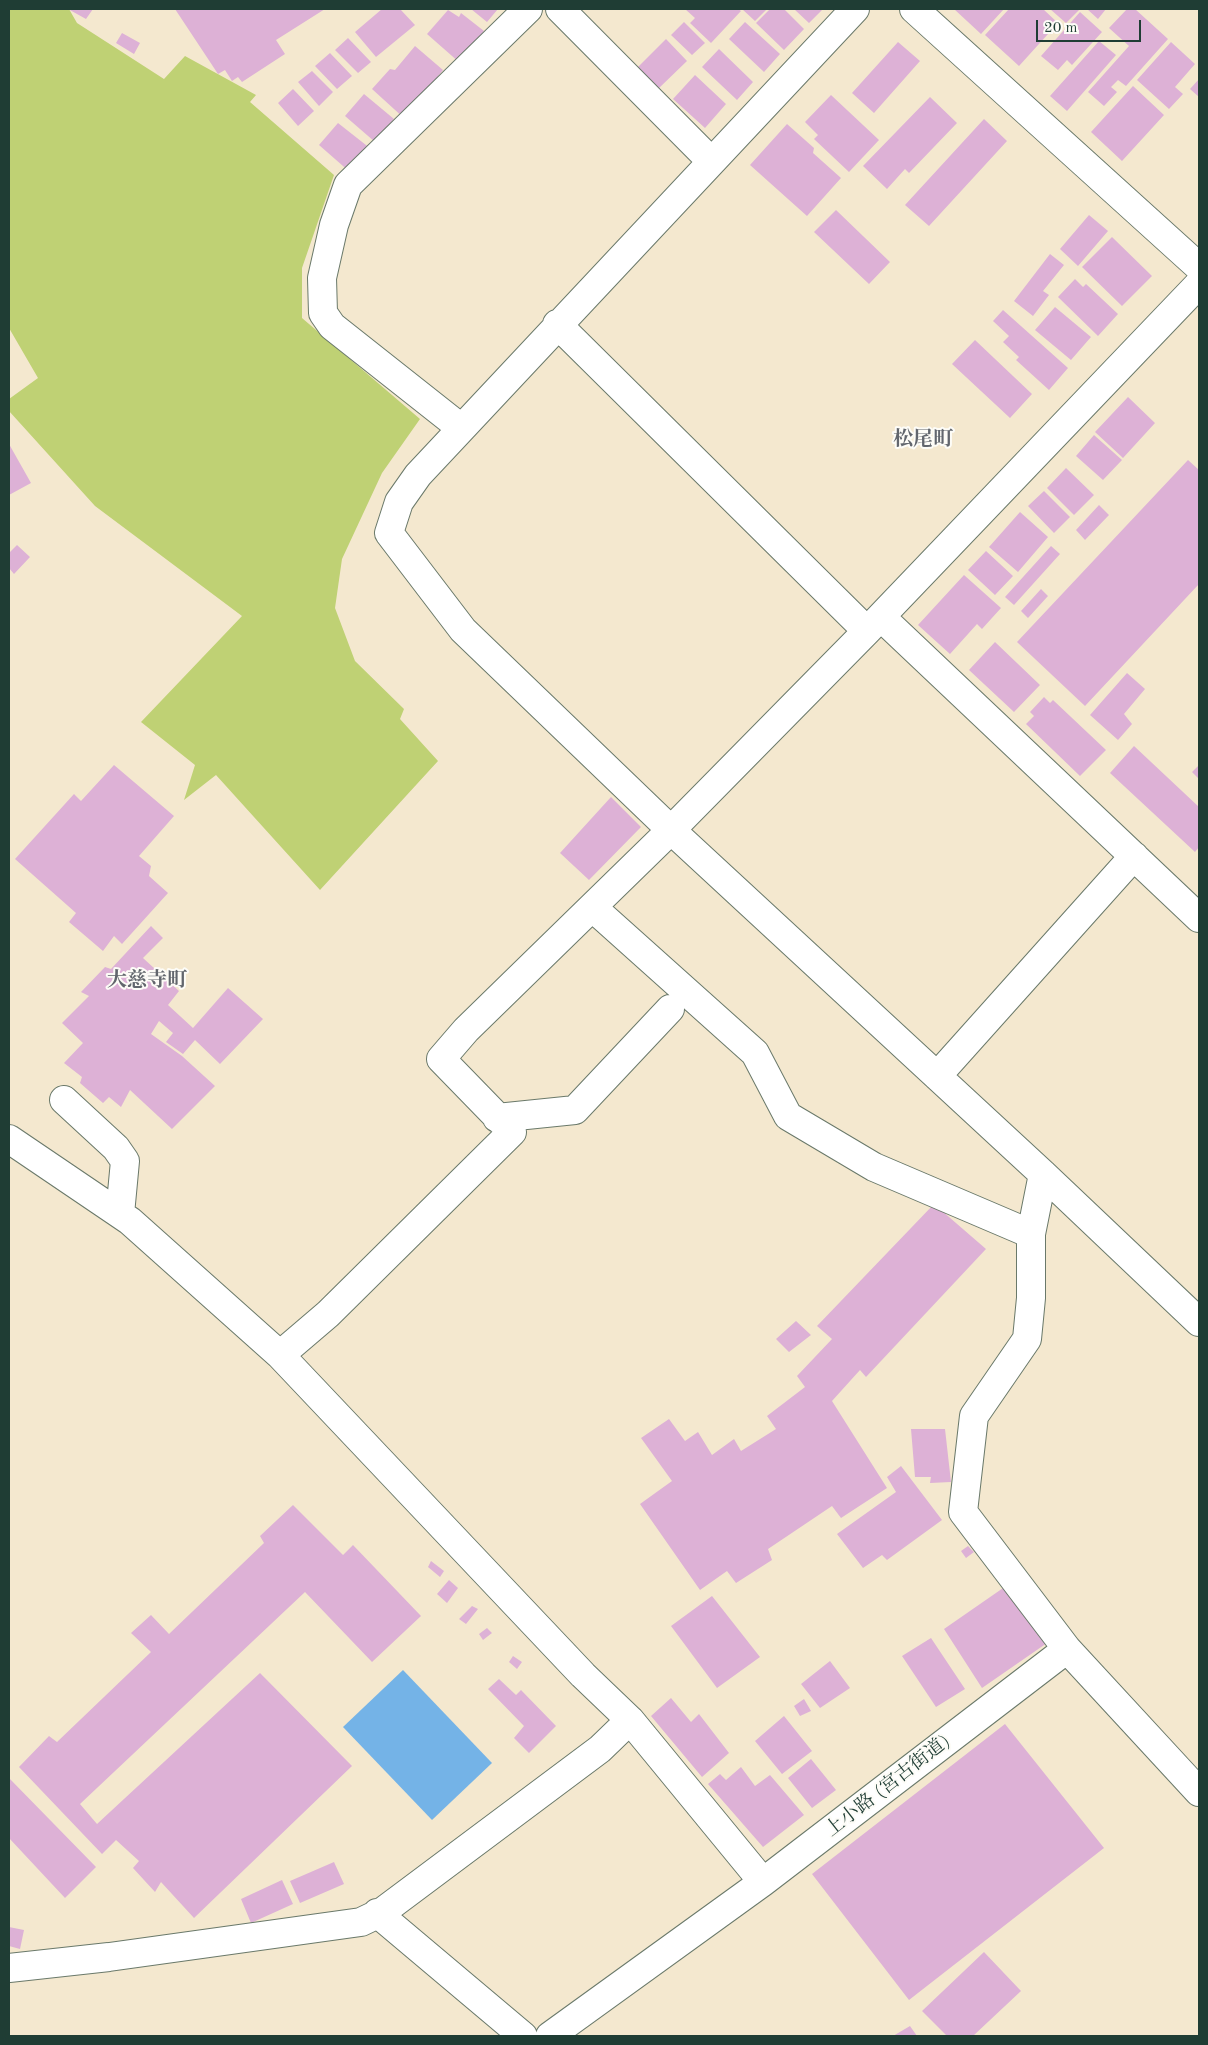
<!DOCTYPE html>
<meta charset="utf-8">
<style>
body{margin:0}
#map{position:relative;width:1208px;height:2045px;overflow:hidden;background:#f4e8cf;font-family:"Old Standard TT",serif}
canvas{display:block}
.frame{position:absolute;inset:0;border:10px solid #1f3d34;pointer-events:none}
.scale{position:absolute;left:1036px;top:20px;width:105px;height:22px;box-sizing:border-box;border:2px solid #1f3d34;border-top:0;padding-left:6px;font-size:15px;line-height:18px;white-space:nowrap;color:#1f3d34;-webkit-text-stroke:4px #fdfcf7;paint-order:stroke}
</style>
<div id="map">
<canvas width="1208" height="2045"></canvas>
<div class="frame"></div>
<div class="scale">20 m</div>
</div>
<script>
const g = document.querySelector('canvas').getContext('2d');
g.lineJoin = 'round';
function fill(path, color) {
  g.fillStyle = color;
  g.fill(path, 'evenodd');
}
function stroke(path, color, width, dash) {
  g.strokeStyle = color;
  g.lineWidth = width;
  g.lineCap = dash ? 'butt' : 'round';
  g.setLineDash(dash || []);
  g.stroke(path);
}
function write(font, color, halo, rows, align = 'center') {
  g.font = font + ' "Old Standard TT","Noto Serif JP",serif';
  g.lineWidth = 4;
  g.setLineDash([]);
  g.textBaseline = 'middle';
  g.strokeStyle = halo;
  g.fillStyle = color;
  for (const [text, x, y, turn = 0] of rows) {
    g.save();
    g.translate(x, y);
    g.rotate((+turn || 0) * Math.PI / 180);
    g.textAlign = isNaN(turn) ? turn : align;
    if (halo) g.strokeText(text, 0, 0);
    g.fillText(text, 0, 0);
    g.restore();
  }
}
fill(new Path2D(`
 M9,9h60l8,14 87,56 21,-23 71,39 -6,7 84,73 -32,93v50l118,101 -38,54 -40,86 -7,49 20,53 49,48 -4,10 38,42 -118,129 -104,-115 -32,25 11,-35 -54,-43 101,-106 -147,-110 -86,-95v-12l29,-21 -29,-50z`), '#bfd174');
fill(new Path2D(`
 M403,1670l89,93 -60,57 -89,-93z`), '#74b3e7');
fill(new Path2D(`
 M68,9h25l-7,10z
 M175,9h150l-49,31 9,14 -43,28 -4,-5 -6,4 -7,-11 -7,4z
 M382,9h18l15,16 -39,32 -21,-25z
 M471,9h27l-11,13z
 M685,9h53l3,2 -30,32 -21,-20 5,-5z
 M742,9h25l-12,12z
 M770,9h14l20,20 -20,21 -28,-27z
 M794,9h27l1,1 -13,13z
 M954,9h50l-23,25z
 M1009,9h34l15,14 -39,43 -34,-31z
 M1050,9h30l-14,14z
 M1087,9h19l-8,10z
 M1127,9h8l33,30 -42,47 -8,-6 -7,7 6,5 -13,14 -16,-14 41,-46 -20,-18z
 M448,10l11,7 2,-4 23,18 -24,32 -33,-29z
 M1080,12l22,20 -30,33 -5,-5 -9,10 -17,-14z
 M684,22l21,21 -13,12 -21,-20z
 M745,22l35,32 -16,18 -35,-33z
 M122,33l18,10 -6,11 -18,-11z
 M348,38l23,24 -13,11 -23,-23z
 M666,39l21,22 -29,28 -21,-21z
 M1099,41l17,14 -49,56 -17,-15z
 M898,42l22,19 -46,52 -22,-20z
 M1171,42l24,22 -20,23 8,7 -14,15 -32,-29z
 M415,46l28,24 -38,49 -33,-30 18,-20 5,1z
 M719,49l34,33 -16,18 -35,-33z
 M330,53l22,23 -15,13 -22,-23z
 M312,71l21,21 -14,14 -21,-24z
 M695,75l31,29 -21,24 -32,-29z
 M1199,79v18l-9,-8z
 M1133,86l31,29 -42,46 -31,-29z
 M293,89l21,22 -16,15 -20,-23z
 M364,94l30,25 -19,23 -30,-26z
 M831,95l48,45 -30,32 -35,-33 4,-4 -13,-13z
 M930,97l27,26 -48,50 -4,-4 -18,20 -24,-23z
 M984,119l23,22 -78,85 -24,-21z
 M338,123l33,26 -20,24 -32,-28z
 M787,124l27,24 -1,5 28,25 -34,38 -57,-51z
 M836,210l54,52 -21,22 -55,-52z
 M1089,215l19,16 -30,35 -18,-17z
 M1112,237l40,39 -30,30 -40,-39z
 M1050,254l14,11 -21,26 6,4 -16,21 -19,-15z
 M1075,279l8,8 3,-3 32,30 -20,22 -40,-39z
 M1055,307l36,30 -20,23 -36,-30z
 M1003,310l65,58 -19,22 -33,-30 3,-3 -16,-15 6,-6 -16,-15z
 M975,340l57,54 -22,24 -58,-54z
 M1128,397l27,26 -32,35 -28,-26z
 M1094,435l28,25 -19,20 -27,-24z
 M9,444l22,39 -22,12z
 M1188,460l11,10v114l-114,122 -68,-64z
 M1066,468l28,27 -20,20 -27,-27z
 M1044,491l26,26 -16,16 -26,-27z
 M1099,505l10,10 -24,25 -9,-10z
 M1020,512l28,25 -30,35 -29,-25z
 M17,545l13,12 -16,17 -5,-6v-15z
 M1051,546l9,8 -46,51 -9,-8z
 M986,551l27,25 -18,19 -27,-25z
 M964,575l37,33 -19,21 -5,-5 -27,30 -32,-29z
 M1041,589l7,7 -20,22 -7,-7z
 M995,642l45,43 -26,27 -45,-42z
 M1127,673l18,16 -21,25 8,10 -14,16 -28,-25z
 M1044,697l6,6 3,-3 53,50 -26,26 -54,-52 8,-8 -4,-4z
 M1134,746l65,61v40l-4,5 -85,-79z
 M114,765l60,51 -35,40 12,10 -2,10 19,17 -46,51 -8,-8 -11,15 -34,-29 7,-9 -61,-54 59,-65 7,7z
 M1199,765v14l-7,-7z
 M611,797l30,30 -52,53 -29,-27z
 M151,926l12,12 -20,20 36,33 -11,14 25,23 35,-40 35,31 -43,45 -25,-24 -12,14 -17,-12 7,-9 -14,-12 -8,13 31,22 33,30 -43,43 -42,-39 -9,17 -12,-10 -6,6 -23,-20 2,-6 -18,-14 19,-20 -21,-20 27,-27 -8,-4 24,-25 6,2z
 M934,1204l52,45 -120,128 -6,-7 -28,31 55,87 -46,30 -9,-12 -64,43 4,11 -36,23 -9,-12 -27,19 -60,-86 32,-23 -31,-43 28,-19 16,22 13,-9 14,23 22,-16 7,12 35,-22 -9,-13 38,-29 -8,-11 35,-37 -15,-13z
 M796,1321l15,14 -22,17 -13,-13z
 M911,1429h34l6,53 -21,1 1,-6h-16z
 M901,1466l41,54 -55,40 -5,-5 -19,13 -26,-34 59,-42 -9,-15z
 M293,1505l50,50 10,-10 68,71 -49,46 -67,-70 -225,212 17,20 163,-151 92,93 -158,152 -33,-36 -6,10 -22,-24 6,-7 -23,-21 -14,14 -83,-87 30,-31 8,6 94,-90 -20,-19 20,-18 18,19 95,-91 -4,-7z
 M968,1546l6,6 -8,6 -5,-7z
 M431,1561l13,10 -4,6 -12,-10z
 M449,1580l9,8 -11,15 -10,-9z
 M1006,1586l41,57 -65,45 -38,-59z
 M712,1596l48,61 -43,31 -46,-62z
 M472,1606l6,3 -12,15 -7,-5z
 M487,1628l5,5 -9,7 -4,-6z
 M931,1638l34,51 -29,18 -34,-51z
 M513,1656l9,6 -5,7 -8,-7z
 M830,1661l20,27 -30,20 -19,-24z
 M499,1679l17,16 5,-5 35,36 -27,27 -15,-15 10,-12 -36,-37z
 M671,1698l20,24 8,-8 30,39 -27,24 -51,-61z
 M804,1699l7,12 -11,5 -6,-10z
 M784,1716l28,35 -30,23 -27,-33z
 M1005,1724l99,124 -195,152 -97,-126z
 M811,1759l25,31 -24,18 -24,-30z
 M741,1767l14,19 15,-11 34,40 -41,32 -55,-63 12,-10 6,6z
 M9,1778l87,89 -31,31 -56,-60z
 M334,1862l10,22 -44,19 -10,-22z
 M282,1880l11,24 -42,19 -10,-24z
 M9,1927l15,3 -4,19 -11,-3z
 M984,1952l37,39 -48,45h-26l-25,-25z
 M910,2026l7,10h-24z`), '#ddb1d6');
const minor = new Path2D(`
 M560,9l151,152
 M855,9l-437,466 -19,27 -10,31 74,97 208,200 372,344 156,148
 M914,9l285,258
 M557,324l310,307
 M461,428l-129,-102 -9,-13 -1,-35 12,-53 14,-40 180,-176
 M881,617l318,301
 M592,907l163,146 33,63 86,51 157,67
 M937,1076l197,-220
 M64,1100l52,48 9,13 -5,53
 M497,1118l78,-8 95,-101
 M9,1139l121,82 150,134 303,320 47,45 133,162
 M1043,1174l-12,60v64l-4,41 -53,77 -11,96 104,137 132,143
 M280,1355l48,-41 184,-182 -71,-73 25,-29 205,-200 196,-199 332,-347
 M377,1913l146,123
 M9,1968l100,-11 252,-35 21,-10 218,-163 30,-29
 M550,2036l213,-154 304,-233`);
stroke(minor, '#6a796a', 30);
stroke(minor, '#fff', 28);
write('19px', '#1f3d34', '#fdfcf7', [
 ["上小路 (宮古街道)",888,1786,-38]
]);
write('bold 20px', '#62666d', '#fdfcf7', [
 ["松尾町",923,440],
 ["大慈寺町",147,981]
]);
</script>
